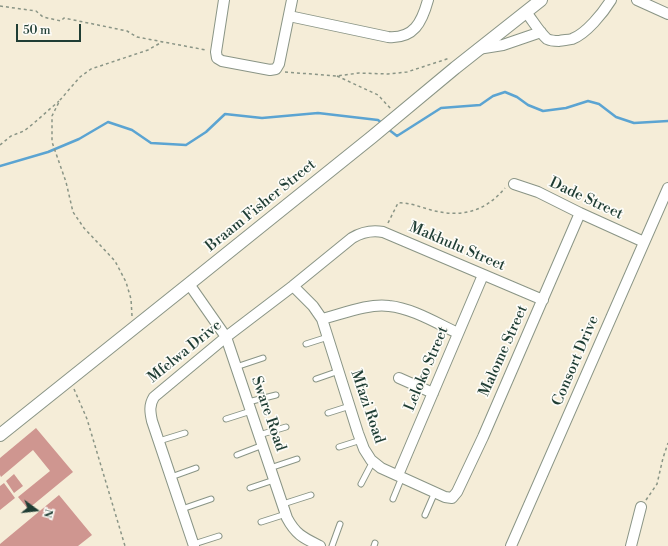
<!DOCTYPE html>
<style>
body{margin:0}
#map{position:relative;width:668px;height:546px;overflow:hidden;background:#f5edd8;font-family:"Libre Bodoni",serif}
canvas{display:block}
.north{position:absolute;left:16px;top:490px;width:40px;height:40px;-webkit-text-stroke:3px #fdfcf7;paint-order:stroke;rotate:105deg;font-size:11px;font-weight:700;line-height:16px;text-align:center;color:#1f3d34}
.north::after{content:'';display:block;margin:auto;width:14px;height:18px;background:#1f3d34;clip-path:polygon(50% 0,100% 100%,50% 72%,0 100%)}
.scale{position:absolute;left:16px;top:24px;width:65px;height:18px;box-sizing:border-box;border:2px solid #1f3d34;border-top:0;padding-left:5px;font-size:12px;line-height:14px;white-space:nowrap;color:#1f3d34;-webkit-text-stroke:3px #fdfcf7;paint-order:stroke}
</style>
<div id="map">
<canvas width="668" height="546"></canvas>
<div class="north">N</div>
<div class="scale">50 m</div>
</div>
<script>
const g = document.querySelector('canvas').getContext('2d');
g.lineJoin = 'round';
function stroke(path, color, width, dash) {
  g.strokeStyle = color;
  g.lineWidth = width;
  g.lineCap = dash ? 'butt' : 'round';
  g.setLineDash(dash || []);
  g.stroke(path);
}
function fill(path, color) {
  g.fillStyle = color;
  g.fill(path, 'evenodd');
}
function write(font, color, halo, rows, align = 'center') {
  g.font = font + ' "Libre Bodoni",serif';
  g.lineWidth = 3.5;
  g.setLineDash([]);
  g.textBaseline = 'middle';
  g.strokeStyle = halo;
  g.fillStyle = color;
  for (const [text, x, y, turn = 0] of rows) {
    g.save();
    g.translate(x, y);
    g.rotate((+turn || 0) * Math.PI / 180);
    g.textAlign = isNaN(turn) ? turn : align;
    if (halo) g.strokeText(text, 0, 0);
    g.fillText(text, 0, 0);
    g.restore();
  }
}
stroke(new Path2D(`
 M388,129l9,7 44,-28 39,-3 13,-9 12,-4 12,5 11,8 15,6 23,-3 22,-7 11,3 17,13 18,6 34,-2
 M0,166l48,-14 31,-13 29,-17 24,8 19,13 35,2 20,-13 19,-18 37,4 56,-5 60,7 5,4`), '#5ba4d2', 2.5);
fill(new Path2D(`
 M36,428l37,44 -45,37 -10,-12 32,-26 -17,-21 -32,27 -1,-2v-17z
 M14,474l9,12 -9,7 -8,-12z
 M4,483l11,15 -15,12v-24z
 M59,495l33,40 -14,11h-78v-2z`), '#cf9690');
const service = new Path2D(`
 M306,344l22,-7
 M236,367l27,-9
 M316,379l23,-8
 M248,402l28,-7
 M328,413l22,-7
 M226,419l25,-8
 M259,435l27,-8
 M159,441l26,-8
 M339,447l22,-7
 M237,455l26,-10
 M270,468l27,-9
 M171,477l25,-9
 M361,484l12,-23
 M250,488l24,-8
 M393,499l9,-22
 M283,504l28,-9
 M182,509l29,-10
 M425,515l10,-23
 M261,522l25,-8
 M194,544l25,-8
 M332,546l8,-22
 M374,546l1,-3`);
const minor = new Path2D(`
 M224,0l-8,52 1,6 5,3 48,9 6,-1 3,-5 13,-64
 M637,0l31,14
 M526,12c7,9 13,20 21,27 4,2 8,2 12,2 4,-1 9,-1 13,-2 14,-5 31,-26 39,-39
 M289,16l99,21c26,2 34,-15 40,-37
 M478,49l25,-4 38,-13
 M514,184l24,8 42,21 64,29
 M189,284l37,53 61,181c9,17 17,20 33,28
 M293,286l20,20 9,13 36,114 6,16 7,11 10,8 64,29 7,1 5,-6 26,-55 97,-224
 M322,319c20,-5 47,-16 67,-13 23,2 49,18 69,27
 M399,378l34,15
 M398,475l85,-200
 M194,546l-42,-125c-2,-9 -3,-16 2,-24l72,-60 67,-51 59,-48c10,-6 20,-8 31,-6l160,68
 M511,546l157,-358
 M631,546l10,-39`);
const tertiary = new Path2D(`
 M0,435l189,-151 183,-147 83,-69 86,-68`);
stroke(service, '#8a9586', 7);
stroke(minor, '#8a9586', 12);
stroke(tertiary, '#8a9586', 14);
stroke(new Path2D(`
 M0,6l36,5 7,6 18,4 3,-3 63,13 10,6 69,13
 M285,72l52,4 22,-3 29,1 19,-2 43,-14
 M337,76l41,19 13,14
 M0,145l11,-9 13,-5 10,-8 25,-22
 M388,223l10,-20c10,-1 22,4 33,7 30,8 54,2 74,-22
 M132,316l-1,-17 -5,-17 -11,-21 -31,-33 -11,-16 -7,-30 -14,-40v-26l8,-16 20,-23 11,-8 57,-19 14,-8
 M74,389l13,30 38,127
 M646,500l11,-16 6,-26 5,-15`), '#8a9586', 1.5, [3, 3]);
stroke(service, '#fff', 5);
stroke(minor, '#fff', 10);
stroke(tertiary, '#fff', 12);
write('15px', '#1f3d34', '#fdfcf7', [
 ["Dade Street",586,199,25],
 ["Braam Fisher Street",261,206,-39],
 ["Makhulu Street",457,247,23],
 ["Malome Street",504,351,-66],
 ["Mfelwa Drive",185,352,-39],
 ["Consort Drive",576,361,-67],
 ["Leloko Street",427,369,-67],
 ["Mfazi Road",367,407,71],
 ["Sware Road",268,414,71]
]);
</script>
